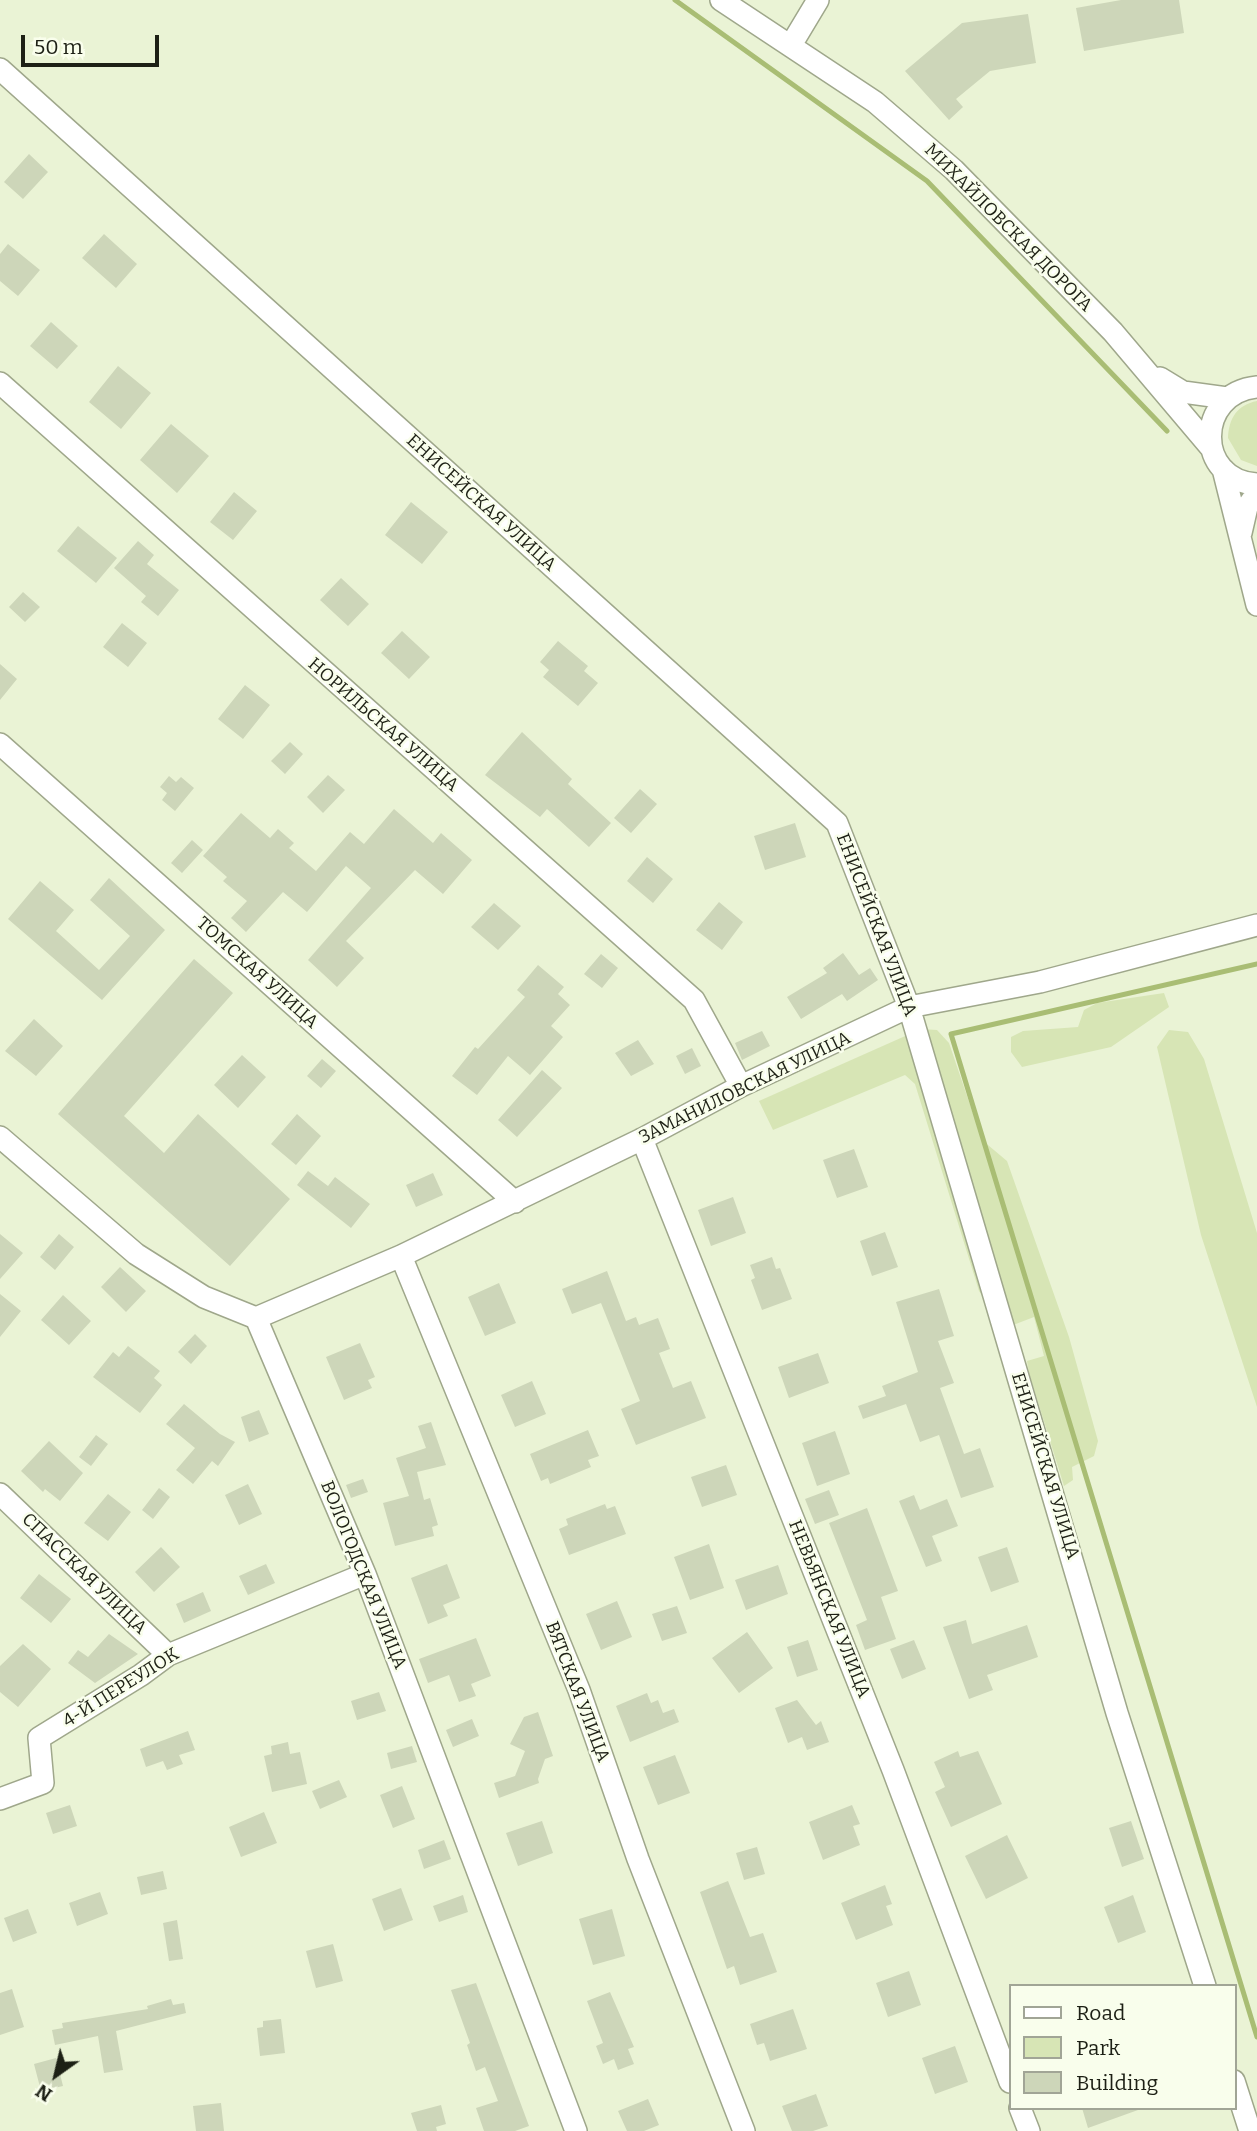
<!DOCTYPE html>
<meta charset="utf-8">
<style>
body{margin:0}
#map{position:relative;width:1257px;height:2131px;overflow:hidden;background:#eaf3d5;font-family:Bitter,serif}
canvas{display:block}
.legend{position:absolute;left:1009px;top:1984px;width:228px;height:126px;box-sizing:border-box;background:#f9feec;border:2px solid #a1a596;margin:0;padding:9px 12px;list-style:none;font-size:21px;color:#1d2015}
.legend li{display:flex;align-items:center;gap:14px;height:35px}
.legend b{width:35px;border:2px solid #a1a596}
.north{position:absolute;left:21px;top:2040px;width:70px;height:70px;-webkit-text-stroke:5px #f9feec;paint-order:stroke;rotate:214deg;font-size:19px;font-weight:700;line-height:28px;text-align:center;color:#1d2015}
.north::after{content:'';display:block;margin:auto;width:24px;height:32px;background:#1d2015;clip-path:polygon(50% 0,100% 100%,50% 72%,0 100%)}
.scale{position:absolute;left:21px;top:35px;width:138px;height:32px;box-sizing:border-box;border:4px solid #1d2015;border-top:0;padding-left:9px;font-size:21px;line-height:24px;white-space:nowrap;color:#1d2015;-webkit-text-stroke:5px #f9feec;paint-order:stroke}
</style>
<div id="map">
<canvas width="1257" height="2131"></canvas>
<ul class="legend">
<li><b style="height:9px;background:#fff"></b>Road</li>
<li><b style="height:19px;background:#d7e5b5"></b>Park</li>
<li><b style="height:19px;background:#cdd6b9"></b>Building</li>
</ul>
<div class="north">N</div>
<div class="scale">50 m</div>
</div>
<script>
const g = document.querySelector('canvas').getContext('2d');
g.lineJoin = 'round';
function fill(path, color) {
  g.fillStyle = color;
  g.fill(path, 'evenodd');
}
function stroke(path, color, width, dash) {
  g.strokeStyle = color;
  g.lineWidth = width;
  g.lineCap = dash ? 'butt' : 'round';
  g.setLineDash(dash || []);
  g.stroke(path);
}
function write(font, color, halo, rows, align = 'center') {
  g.font = font + ' Bitter,serif';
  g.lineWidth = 5;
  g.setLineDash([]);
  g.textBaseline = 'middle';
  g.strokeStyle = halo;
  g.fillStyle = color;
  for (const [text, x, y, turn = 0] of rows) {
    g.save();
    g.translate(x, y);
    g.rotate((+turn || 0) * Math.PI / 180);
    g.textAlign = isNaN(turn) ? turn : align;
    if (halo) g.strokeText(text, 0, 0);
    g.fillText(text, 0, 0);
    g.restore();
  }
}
fill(new Path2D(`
 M1257,401v65l-16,-6 -13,-22c1,-20 9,-33 29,-37z
 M1164,993l5,14 -58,40 -89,20 -11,-15v-15l12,-6 55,-4 6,-17 13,-7z
 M921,1029l16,1 12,13 33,97 25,21 62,176 29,104 -4,15 -22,11 1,13 -9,6 -35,-113 -2,-12 17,-5 -10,-39 -26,10 -8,-6 -21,-30 -64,-207 -10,-9 -132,55 -14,-29z
 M1169,1030l19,2 16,27 53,174v174l-56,-172 -44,-188z`), '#d7e5b5');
stroke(new Path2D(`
 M675,0l252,181 240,250
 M1257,964l-306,70 306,1003`), '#a9bd74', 5);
fill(new Path2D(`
 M1121,0h58l5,33 -100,18 -8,-43z
 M1028,14l8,49 -46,8 -34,28 7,8 -14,13 -44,-49 57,-48z
 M29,154l19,18 -25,27 -19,-17z
 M104,234l33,30 -21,24 -34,-30z
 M8,244l32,26 -22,26 -18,-15v-27z
 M51,322l27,24 -21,23 -27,-23z
 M118,366l33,27 -30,36 -32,-27z
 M171,424l38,32 -32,37 -37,-33z
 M234,492l23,19 -24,29 -23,-18z
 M411,502l37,30 -26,32 -37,-29z
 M78,526l39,32 -21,25 -39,-32z
 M138,541l16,14 -7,9 32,26 -21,26 -17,-14 5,-6 -32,-28z
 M341,578l28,26 -21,22 -28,-26z
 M23,592l17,15 -15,15 -16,-15z
 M122,623l25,20 -19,24 -25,-20z
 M402,631l28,26 -21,22 -28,-26z
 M558,641l30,25 -4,5 14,12 -20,23 -35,-29 6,-7 -9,-8z
 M0,664l17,15 -17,21z
 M245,685l25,20 -27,34 -25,-20z
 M522,732l50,47 -4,5 43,39 -22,24 -42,-38 -7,8 -55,-42z
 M290,742l13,12 -18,20 -14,-13z
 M328,775l17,15 -22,23 -16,-16z
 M169,776l7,6 5,-5 13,11 -19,23 -13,-11 5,-7 -7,-6z
 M640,789l17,15 -26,29 -17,-15z
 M394,809l39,34 8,-10 31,27 -29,34 -28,-24 -69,71 18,17 -27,29 -29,-27 63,-72 -25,-22 -39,46 -24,-20 -37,40 -15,-14 16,-17 -24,-20 4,-4 -24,-21 38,-43 29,25 8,-9 16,14 -5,5 27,23 34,-39 14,12z
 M795,823l11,34 -41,13 -11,-34z
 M192,840l11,10 -21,23 -11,-10z
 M647,857l26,22 -20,24 -26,-22z
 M109,878l56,52 -63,70 -94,-81 32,-38 34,29 -18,21 43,39 31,-34 -40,-36z
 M719,902l24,20 -21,28 -26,-20z
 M494,903l27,23 -23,24 -27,-23z
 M843,953l16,22 11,-7 8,12 -31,21 -5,-7 -41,25 -14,-22 40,-24 -4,-5z
 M601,954l17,14 -16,20 -18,-14z
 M194,959l39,34 -109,123 40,37 34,-39 92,85 -60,67 -172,-152z
 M538,965l26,22 -6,7 12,11 -19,21 12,11 -33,38 -22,-19 -31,39 -25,-19 23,-29 3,2 47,-52 -8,-7z
 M34,1019l29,27 -27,30 -31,-25z
 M762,1031l8,15 -28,14 -7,-17z
 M638,1040l16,24 -23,12 -16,-23z
 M692,1048l9,18 -16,8 -9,-18z
 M242,1055l24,22 -28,31 -24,-23z
 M322,1059l14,12 -15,17 -14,-12z
 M542,1070l20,18 -45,49 -19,-17z
 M297,1114l24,22 -25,29 -25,-21z
 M854,1149l14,38 -31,11 -14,-38z
 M308,1171l20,15 7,-9 35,27 -19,24 -54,-43z
 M433,1173l10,22 -27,12 -10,-22z
 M733,1197l13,36 -35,13 -13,-36z
 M885,1232l13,35 -26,9 -12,-35z
 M0,1234l23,19 -23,26z
 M59,1234l15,13 -19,23 -15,-13z
 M772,1257l4,12 4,-1 12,31 -30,11 -11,-30 4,-2 -5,-13z
 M120,1267l26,24 -20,21 -25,-25z
 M607,1271l19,50 10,-4 3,8 19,-7 12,31 -11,4 14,35 18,-7 15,37 -70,27 -15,-36 19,-8 -39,-98 -29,11 -10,-25z
 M499,1283l17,40 -31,13 -17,-39z
 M939,1289l15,47 -16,5 16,42 -14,5 24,66 16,-6 14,39 -33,11 -22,-63 -19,7 -14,-38 -43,15 -5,-13 28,-10 -4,-10 36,-14 -22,-70z
 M0,1294l21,17 -21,26z
 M63,1295l28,26 -22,24 -28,-25z
 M195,1334l12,12 -16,18 -13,-12z
 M360,1343l15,34 -7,3 4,8 -28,12 -18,-43z
 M128,1346l32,25 -6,7 8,7 -22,28 -47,-36 20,-25 6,5z
 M818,1353l11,30 -40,15 -11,-31z
 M532,1381l14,33 -31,13 -14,-32z
 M184,1404l36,30 15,8 -17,24 -6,-5 -19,23 -17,-14 19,-22 -29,-24z
 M259,1410l10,24 -20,8 -8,-25z
 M431,1422l15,43 -29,7 7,28 6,-2 8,27 -6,2 2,9 -39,10 -12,-43 26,-7 -13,-38 30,-10 -8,-22z
 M588,1430l11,26 -11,4 3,7 -41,17 -2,-6 -7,3 -11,-27z
 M835,1431l15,43 -33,12 -15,-43z
 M96,1435l12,9 -17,22 -12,-9z
 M49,1441l34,32 -23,28 -15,-12 -2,3 -22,-21z
 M726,1465l11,30 -35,12 -11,-30z
 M363,1479l5,13 -17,6 -5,-13z
 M248,1484l14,30 -23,11 -14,-30z
 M159,1488l11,9 -17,22 -11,-9z
 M829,1490l10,25 -24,9 -10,-25z
 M108,1494l23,18 -23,29 -24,-18z
 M914,1495l6,15 27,-11 11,27 -26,10 10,25 -16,6 -27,-66z
 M605,1504l2,5 8,-3 11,28 -57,21 -10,-26 9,-4 -2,-6z
 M867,1508l31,83 -17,6 15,42 -31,11 -9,-25 11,-5 -38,-97z
 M709,1544l15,44 -34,12 -16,-43z
 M161,1547l19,20 -26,25 -19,-20z
 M1007,1547l12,35 -28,10 -13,-35z
 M266,1564l9,19 -27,12 -9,-19z
 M447,1564l13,34 -17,7 5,11 -20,8 -17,-46z
 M778,1565l10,29 -42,16 -11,-30z
 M39,1574l32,25 -20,24 -31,-25z
 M203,1592l8,19 -27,12 -8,-19z
 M617,1601l15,36 -31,13 -15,-36z
 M677,1606l10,27 -25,8 -10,-27z
 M966,1620l6,24 55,-19 11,32 -51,18 6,15 -24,9 -26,-72z
 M747,1632l26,36 -34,25 -27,-35z
 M109,1634l29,20 -43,29 -27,-20 10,-13 10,7z
 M476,1638l15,38 -20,8 5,12 -17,6 -10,-27 -21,8 -9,-24z
 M808,1640l10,30 -21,7 -10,-30z
 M914,1640l12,29 -24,10 -12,-30z
 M23,1644l28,25 -33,38 -18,-15v-26z
 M379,1692l7,19 -29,9 -6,-19z
 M647,1693l4,10 7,-3 5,13 11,-4 5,13 -49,20 -14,-36z
 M797,1700l19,25 5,-4 8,21 -22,8 -5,-13 -14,6 -13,-35z
 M538,1712l15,44 -8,3 -7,20 1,4 -40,15 -5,-15 21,-7 10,-25 -15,-7 14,-27z
 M472,1719l7,17 -26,11 -7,-17z
 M188,1731l7,19 -16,5 4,9 -16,6 -4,-9 -17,6 -6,-18z
 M288,1742l2,12 10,-2 7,32 -35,8 -8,-36 8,-2 -1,-8z
 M412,1746l5,16 -26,7 -4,-16z
 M958,1751l2,6 18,-6 24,53 -51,23 -16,-35 10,-5 -11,-25z
 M675,1755l15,38 -32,12 -15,-38z
 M339,1780l8,17 -27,12 -8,-18z
 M402,1786l13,33 -22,9 -13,-33z
 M70,1805l7,21 -24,8 -7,-21z
 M852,1805l8,19 -7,2 7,19 -37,15 -14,-38z
 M264,1812l13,31 -36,14 -12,-30z
 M542,1821l11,32 -35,13 -12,-33z
 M1131,1821l13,38 -22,8 -13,-39z
 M1007,1835l21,43 -42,21 -21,-43z
 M444,1840l7,19 -27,10 -6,-19z
 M757,1847l8,27 -21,6 -8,-27z
 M163,1871l4,18 -26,6 -4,-18z
 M728,1881l22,56 13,-4 14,39 -37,13 -6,-19 -7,3 -27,-77z
 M885,1885l7,19 -6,2 7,19 -37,15 -15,-37z
 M401,1888l12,32 -29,11 -12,-32z
 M100,1892l8,22 -31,12 -8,-23z
 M463,1895l5,17 -29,10 -6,-16z
 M1133,1895l13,37 -28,11 -14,-36z
 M28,1909l9,24 -24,9 -9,-24z
 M612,1909l13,47 -32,9 -14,-46z
 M177,1920l6,39 -14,2 -6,-38z
 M333,1944l10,37 -27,7 -10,-37z
 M909,1971l12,34 -33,12 -12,-34z
 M476,1983l53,143 -14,5h-31l-8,-23 22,-7 -13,-34 -9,4 -9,-26 3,-2 -19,-53z
 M12,1989l12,38 -24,8v-42z
 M610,1992l24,55 -6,2 6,15 -16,6 -4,-11 -11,5 -7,-18 7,-3 -16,-42z
 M171,1999l2,6 11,-2 2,10 -70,18 7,39 -19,3 -6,-37 -43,9 -3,-15 11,-2 -1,-5 86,-14 -1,-3z
 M793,2009l14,40 -37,12 -6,-18 -7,2 -7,-21z
 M281,2019l4,34 -25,3 -3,-28 6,-1v-6z
 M955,2046l13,36 -33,12 -13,-36z
 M56,2058l7,28 -22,5 -7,-27z
 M816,2094l12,32 -15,5h-21l-10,-25z
 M648,2099l11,26 -15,6h-17l-9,-20z
 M221,2103l3,28h-28l-3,-25z
 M441,2105l5,19 -10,3 1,4h-20l-6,-18z
 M1082,2108h55l1,2 -50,18z`), '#cdd6b9');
const minor = new Path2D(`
 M721,0l154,102 79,68 159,162 99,117
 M791,45l27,-45
 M0,69l837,754 72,184 208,706 88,273
 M1160,378l23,14 44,6
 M0,383l694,617 47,86
 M1257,387c-62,6 -62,94 0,97
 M1223,469l34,136
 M1241,533l6,-26 10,-14
 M0,744l515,458
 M0,1137l136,117 68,43 52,21 109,256 211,557
 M642,1139l251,631 117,312
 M401,1256l178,434 59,169 106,272
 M256,1318l145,-62 241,-117 99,-53 168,-79 131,-25 217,-57
 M0,1494l168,161
 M0,1799l43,-16 -4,-45 102,-63 27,-20 197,-81
 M1234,2081l16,50
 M1020,2108l9,23`);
stroke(minor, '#9fa78b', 24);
stroke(minor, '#fff', 21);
write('18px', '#1d2015', '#f9feec', [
 ["МИХАЙЛОВСКАЯ ДОРОГА",1008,228,45],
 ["ЕНИСЕЙСКАЯ УЛИЦА",481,503,42],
 ["НОРИЛЬСКАЯ УЛИЦА",383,725,41],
 ["ЕНИСЕЙСКАЯ УЛИЦА",876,925,69],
 ["ТОМСКАЯ УЛИЦА",257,973,42],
 ["ЗАМАНИЛОВСКАЯ УЛИЦА",745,1088,-26],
 ["ЕНИСЕЙСКАЯ УЛИЦА",1045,1466,73],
 ["СПАССКАЯ УЛИЦА",84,1574,44],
 ["ВОЛОГОДСКАЯ УЛИЦА",363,1575,68],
 ["НЕВЬЯНСКАЯ УЛИЦА",829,1609,68],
 ["4-Й ПЕРЕУЛОК",121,1688,-32],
 ["ВЯТСКАЯ УЛИЦА",577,1692,69]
]);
</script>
